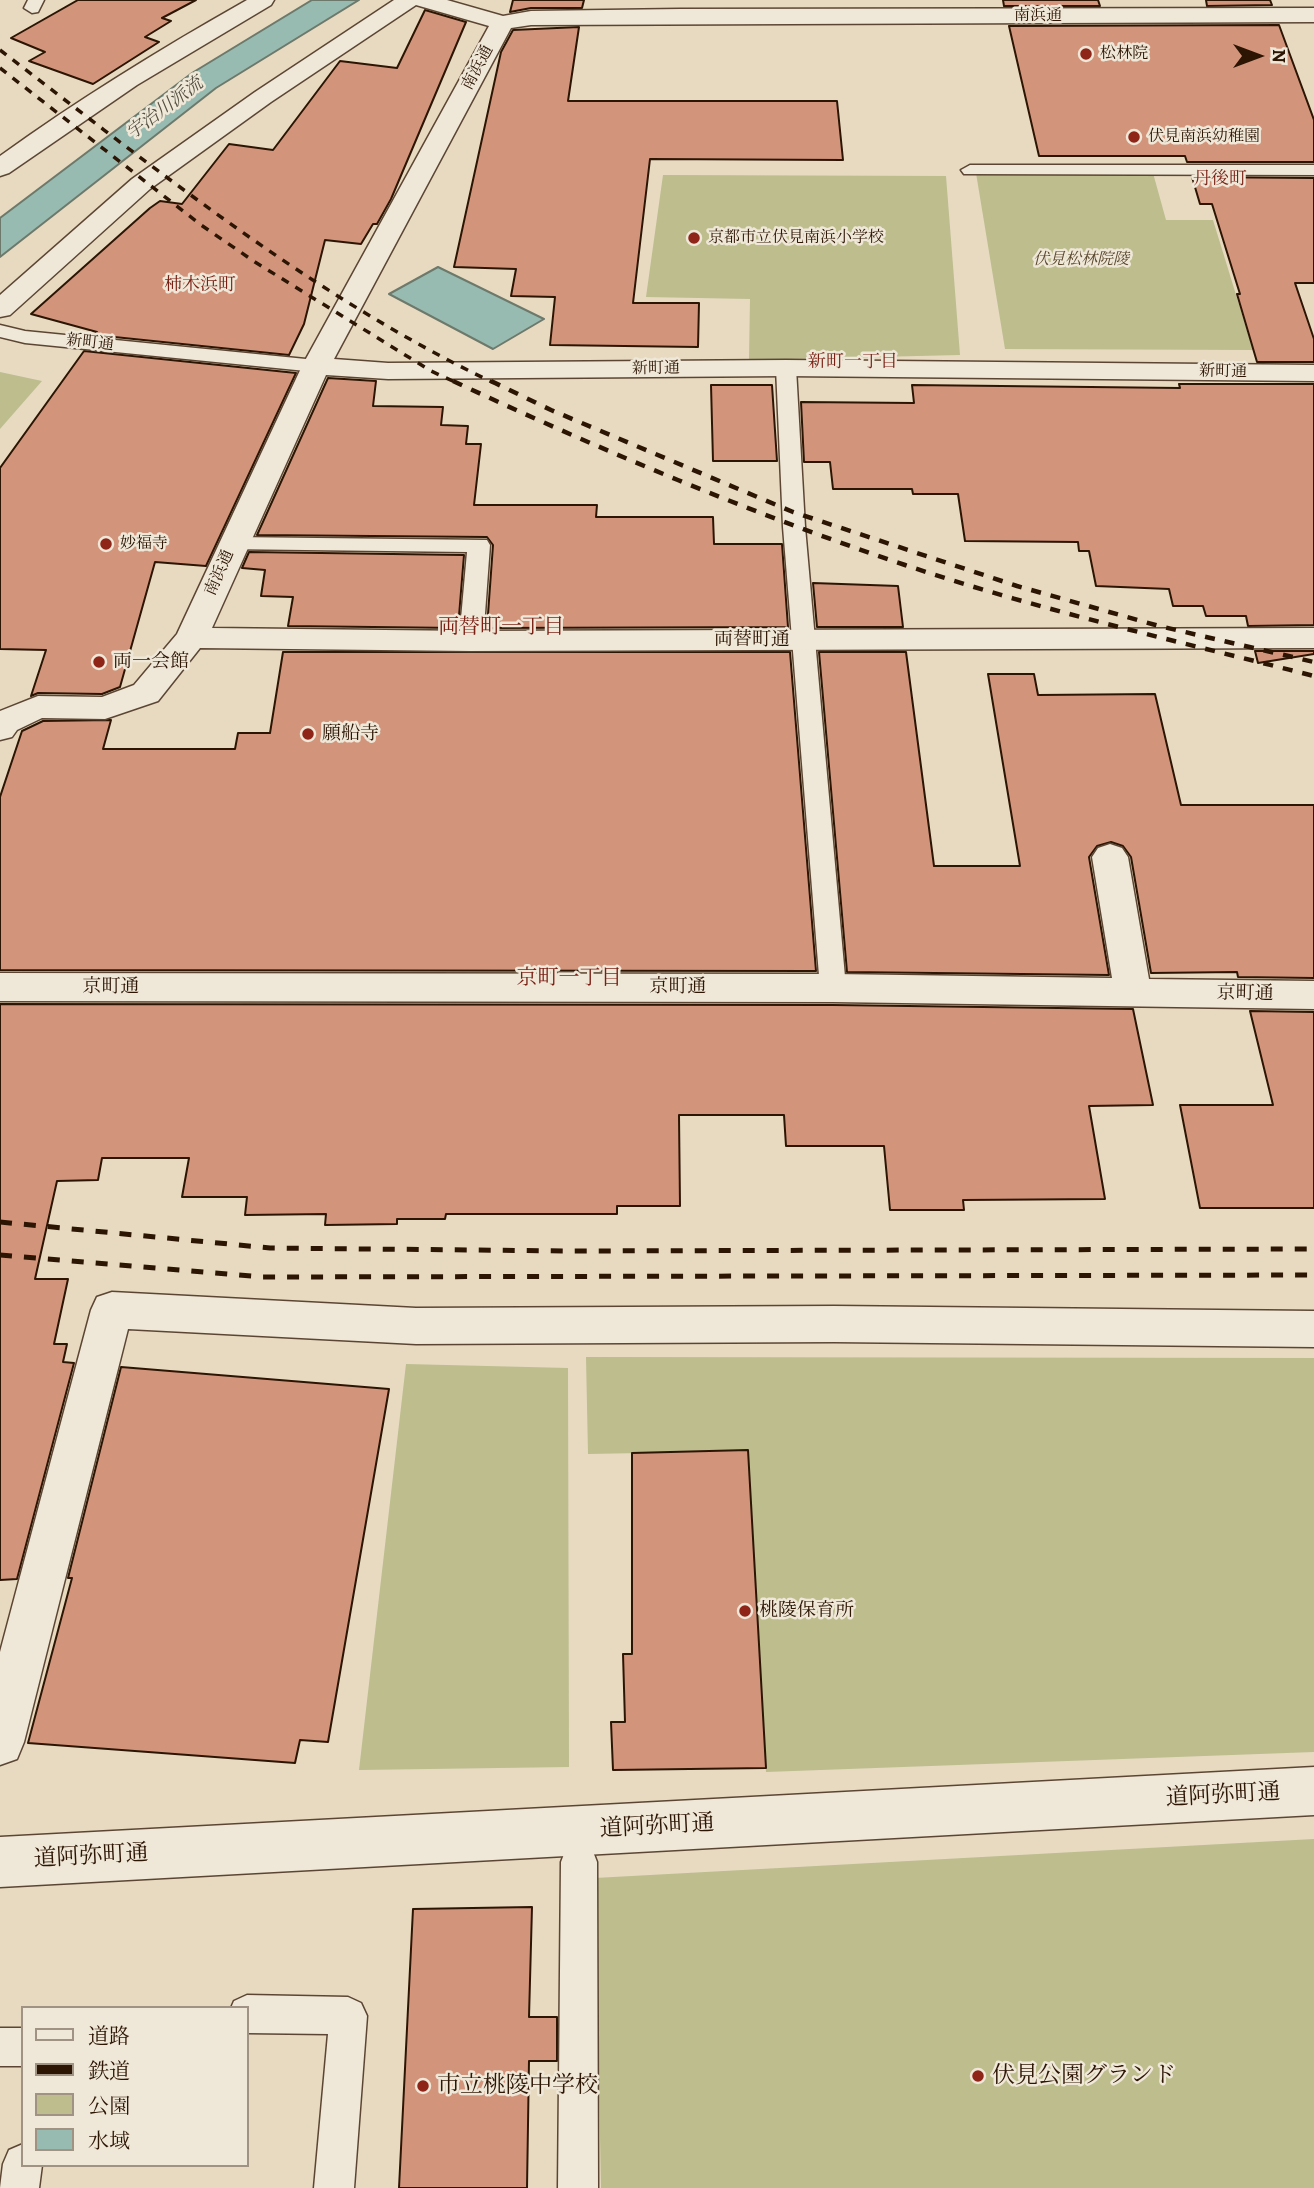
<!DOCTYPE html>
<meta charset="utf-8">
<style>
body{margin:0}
#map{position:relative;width:1314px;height:2188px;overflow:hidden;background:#e7dac1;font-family:Alegreya,"Noto Serif JP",serif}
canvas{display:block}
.legend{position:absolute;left:21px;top:2006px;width:228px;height:161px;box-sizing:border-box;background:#efe7d7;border:2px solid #a19383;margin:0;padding:9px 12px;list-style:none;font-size:21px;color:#2d1504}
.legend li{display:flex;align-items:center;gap:14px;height:35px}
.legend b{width:35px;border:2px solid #a19383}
.north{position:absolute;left:1223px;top:21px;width:70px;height:70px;-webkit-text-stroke:5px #efe7d7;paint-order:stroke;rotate:90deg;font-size:19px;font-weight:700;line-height:28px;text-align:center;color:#2d1504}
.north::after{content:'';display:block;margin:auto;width:24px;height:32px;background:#2d1504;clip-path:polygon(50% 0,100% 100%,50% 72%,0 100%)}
</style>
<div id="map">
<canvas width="1314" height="2188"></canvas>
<ul class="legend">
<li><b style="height:9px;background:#efe7d7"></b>道路</li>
<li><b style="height:9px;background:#2d1504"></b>鉄道</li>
<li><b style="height:19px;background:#bdbd8e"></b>公園</li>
<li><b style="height:19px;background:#97bbb0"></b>水域</li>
</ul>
<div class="north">N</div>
</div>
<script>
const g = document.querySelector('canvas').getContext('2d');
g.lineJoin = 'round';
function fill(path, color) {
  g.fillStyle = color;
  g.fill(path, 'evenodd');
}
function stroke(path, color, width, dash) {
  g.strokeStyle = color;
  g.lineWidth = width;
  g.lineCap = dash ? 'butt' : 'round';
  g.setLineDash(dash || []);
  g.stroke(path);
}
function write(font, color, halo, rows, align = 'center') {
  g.font = font + ' Alegreya,"Noto Serif JP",serif';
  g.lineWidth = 5;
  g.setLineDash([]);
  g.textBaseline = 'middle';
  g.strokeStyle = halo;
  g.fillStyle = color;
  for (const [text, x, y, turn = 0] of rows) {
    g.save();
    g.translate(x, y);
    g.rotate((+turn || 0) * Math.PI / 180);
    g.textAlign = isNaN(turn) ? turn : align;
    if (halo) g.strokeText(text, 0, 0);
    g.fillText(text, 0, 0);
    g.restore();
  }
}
fill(new Path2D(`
 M976,173h177l13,47h47l40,130 -248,-1z
 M663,175l283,1 14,179 -211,5 1,-61 -104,-2z
 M0,372l42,9 -42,48z
 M586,1357l728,1v394l-548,20 -18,-321 -160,3z
 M406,1364l162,4 1,399 -210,3z
 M1314,1839v349h-713l-6,-310z`), '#bdbd8e');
const water = new Path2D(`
 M312,0h47l-143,88 -216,169v-39l192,-145z
 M438,267l106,52 -51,30 -104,-55z`);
fill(water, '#97bbb0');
stroke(water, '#6d796b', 2);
const building = new Path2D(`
 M78,0h118l-34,18 9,3 -26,16 14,5 -66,42 -64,-23 16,-9 -34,-14z
 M513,0h71l-2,8h-51l-21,4z
 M1003,0h95l2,6h-96z
 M1206,0h64l2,5 -65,1z
 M425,10l41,12 -75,177 -14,25h-4l-12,20 -36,-4 -21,84 -15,31 -194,-20 2,-3 -66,-18 119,-106 10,-7 22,3 47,-60 44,6 67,-89 57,7z
 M1279,25l35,95v42h-127l-2,-6h-146l-30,-130z
 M579,27l-11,74h269l6,59 -193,-1 -17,144h66l-1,44 -148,-2 5,-48 -44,-1 5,-27 -62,-2 47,-215 12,-22z
 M1192,177l122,1v105h-19l19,56v23h-57l-20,-68h3l-28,-90h-12z
 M84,351l212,22 -90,193 -51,-4 -35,125 -18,7 -64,-1 -7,3 15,-46 -46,-1v-181z
 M328,378l48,3 -3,25 70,1 -2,18 27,1 -2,18h15l-7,61h123l-1,12h117l1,27h68l6,83 -301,1 6,-83 -6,-8 -230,-2z
 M1179,384h135v241l-66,1 -2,-10h-40l-3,-10h-30l-4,-17 -73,-3 -7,-35h-10l-1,-9 -113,-1 -7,-47h-45l-1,-5h-79l-3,-27h-26l-3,-60 113,1 -2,-18 268,3z
 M711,385h61l5,76h-64z
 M249,552l215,3 -6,73 -170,-2 5,-29 -32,-1 4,-26 -23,-2z
 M813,583l85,3 5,41h-86z
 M1255,651h59v3l-56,9z
 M283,652h507l26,319 -816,-1v-173l22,-66 21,-10 68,-1 -8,29h132l3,-16h32z
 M819,652h87l28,214h86l-32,-192h46l4,21 117,-1 26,111h133v173l-76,-1 -1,-5 -86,1 -20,-116 -8,-11 -12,-4 -14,4 -8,11 20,118 -262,-3z
 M0,1004l833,1 300,4 20,96 -64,1 16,93 -142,1 1,10h-74l-6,-64h-98l-2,-31h-105l1,91h-63v8h-171l-1,5h-48v5l-72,1 1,-11 -81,1 2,-18h-65l7,-39h-87l-4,22 -41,1 -22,98h33l-14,65h13l-4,18 11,1 -57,216 -17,1z
 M1250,1011l64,1v196h-114l-20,-103h93z
 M121,1367l268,22 -61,353 -28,-2 -5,23 -267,-20 44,-165h-4z
 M748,1450l18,318 -153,2 -2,-48h14l-2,-68h9v-201z
 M532,1907l-3,110h28v44h-28l-2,127h-128l14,-279z`);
fill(building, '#d2957c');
stroke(building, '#2d1504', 2);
const service = new Path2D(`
 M28,0h16l-6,12 -6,1 -8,-5z
 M970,165h344v10l-350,-1 -3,-4z
 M0,325l25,6 291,29 7,2 3,4 -3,4 -7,2 -291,-29 -25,-6z
 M786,362l7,2 3,4 9,159 41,461 -3,7 -10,3 -10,-3 -3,-7 -37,-461 -7,-159 3,-4z
 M232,537l255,3 3,5 -7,96 -4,5 -8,3 -8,-3 -4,-5 8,-89 -243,-3 -3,-5 3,-5z
 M579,1844l13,5 5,13 1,326h-40l3,-326 5,-13z
 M247,1995l101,2 13,6 6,13 -13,172h-40l14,-154 -81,-1v-25h-16l3,-7z
 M0,2028h23v38h-23z
 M23,2144v21h19l-3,23h-39l3,-24 6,-14z`);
const minor = new Path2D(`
 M247,0h27l-3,5 -134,80 -128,88 -9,3v-20c79,-57 162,-108 247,-156z
 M394,0h53l56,16 28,-5 149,-2 634,-1v14l-783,3 -20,3 -177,331 54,4 398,-3 528,5v16l-528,-5 -398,3 -62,-4 -114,253 259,3 843,-3v20l-843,3 -271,-3 -42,53 -53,18 -63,-1 -25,12 -5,7 -12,3v-29l38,-15 64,1 32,-12 43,-51 125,-268 187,-340 -73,-21 -145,97 -121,87 -140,126 -10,2v-22l132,-116 123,-87z
 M1110,844l12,4 6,9 21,122 165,2v28l-481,-7 -833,-1v-28l833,1 279,4 -20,-121 6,-9z
 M112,1292l304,16 418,-2 480,5v36l-480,-5 -418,2 -288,-15 -104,413 -7,17 -17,6v-113l91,-342 6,-13z
 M1314,1767v48l-1314,72v-50z`);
stroke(service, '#5c4633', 3);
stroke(minor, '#5c4633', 3);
fill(service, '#efe7d7');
fill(minor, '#efe7d7');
stroke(new Path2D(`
 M0,50c158,121 314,247 494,333
 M0,68l201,157 54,37 176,109 26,12`), '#2d1504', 3.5, [8, 8]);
stroke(new Path2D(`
 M453,381c148,69 297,132 452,184 134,45 272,76 409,111
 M491,381l60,29 242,102 224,74 142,40 155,36`), '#2d1504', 4.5, [10, 10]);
stroke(new Path2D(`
 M0,1222l270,26 299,3 745,-2
 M0,1255l262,22 1052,-2`), '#2d1504', 5, [12, 12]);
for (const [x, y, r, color] of [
 [1086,54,7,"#8f2418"],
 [1134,137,7,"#8f2418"],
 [694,238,7,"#8f2418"],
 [106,544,7,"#8f2418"],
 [99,662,7,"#8f2418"],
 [308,734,7,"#8f2418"],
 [745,1611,7,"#8f2418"],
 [978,2076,7,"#8f2418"],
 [423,2086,7,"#8f2418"]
]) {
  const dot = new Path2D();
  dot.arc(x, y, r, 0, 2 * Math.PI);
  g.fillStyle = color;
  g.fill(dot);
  stroke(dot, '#efe7d7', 2.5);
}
write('16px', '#2d1504', '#efe7d7', [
 ["南浜通",1038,16],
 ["南浜通",478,68,-62],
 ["新町通",90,343,6],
 ["新町通",656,369,-1],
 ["新町通",1223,372,1],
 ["南浜通",220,573,-66]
]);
write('16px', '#2d1504', '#efe7d7', [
 ["松林院",1100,54],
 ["伏見南浜幼稚園",1148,137],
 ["京都市立伏見南浜小学校",708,238],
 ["妙福寺",120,544]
], 'left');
write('italic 16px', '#58472d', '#efe7d7', [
 ["伏見松林院陵",1081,260]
]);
write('italic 18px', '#524f40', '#efe7d7', [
 ["宇治川派流",165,109,-37]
]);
write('18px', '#7a1f14', '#efe7d7', [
 ["丹後町",1220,180],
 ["柿木浜町",200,286],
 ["新町一丁目",853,363]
]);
write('19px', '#2d1504', '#efe7d7', [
 ["両替町通",752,640],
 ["京町通",111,987],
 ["京町通",678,987],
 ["京町通",1245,994,1]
]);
write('19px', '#2d1504', '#efe7d7', [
 ["両一会館",113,662],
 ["願船寺",322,734],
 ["桃陵保育所",759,1611]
], 'left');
write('21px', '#7a1f14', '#efe7d7', [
 ["両替町一丁目",501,628],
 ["京町一丁目",569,979]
]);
write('23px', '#2d1504', '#efe7d7', [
 ["道阿弥町通",1223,1796,-3],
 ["道阿弥町通",657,1827,-3],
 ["道阿弥町通",91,1857,-3]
]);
write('23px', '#2d1504', '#efe7d7', [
 ["伏見公園グランド",992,2076],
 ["市立桃陵中学校",437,2086]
], 'left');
</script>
